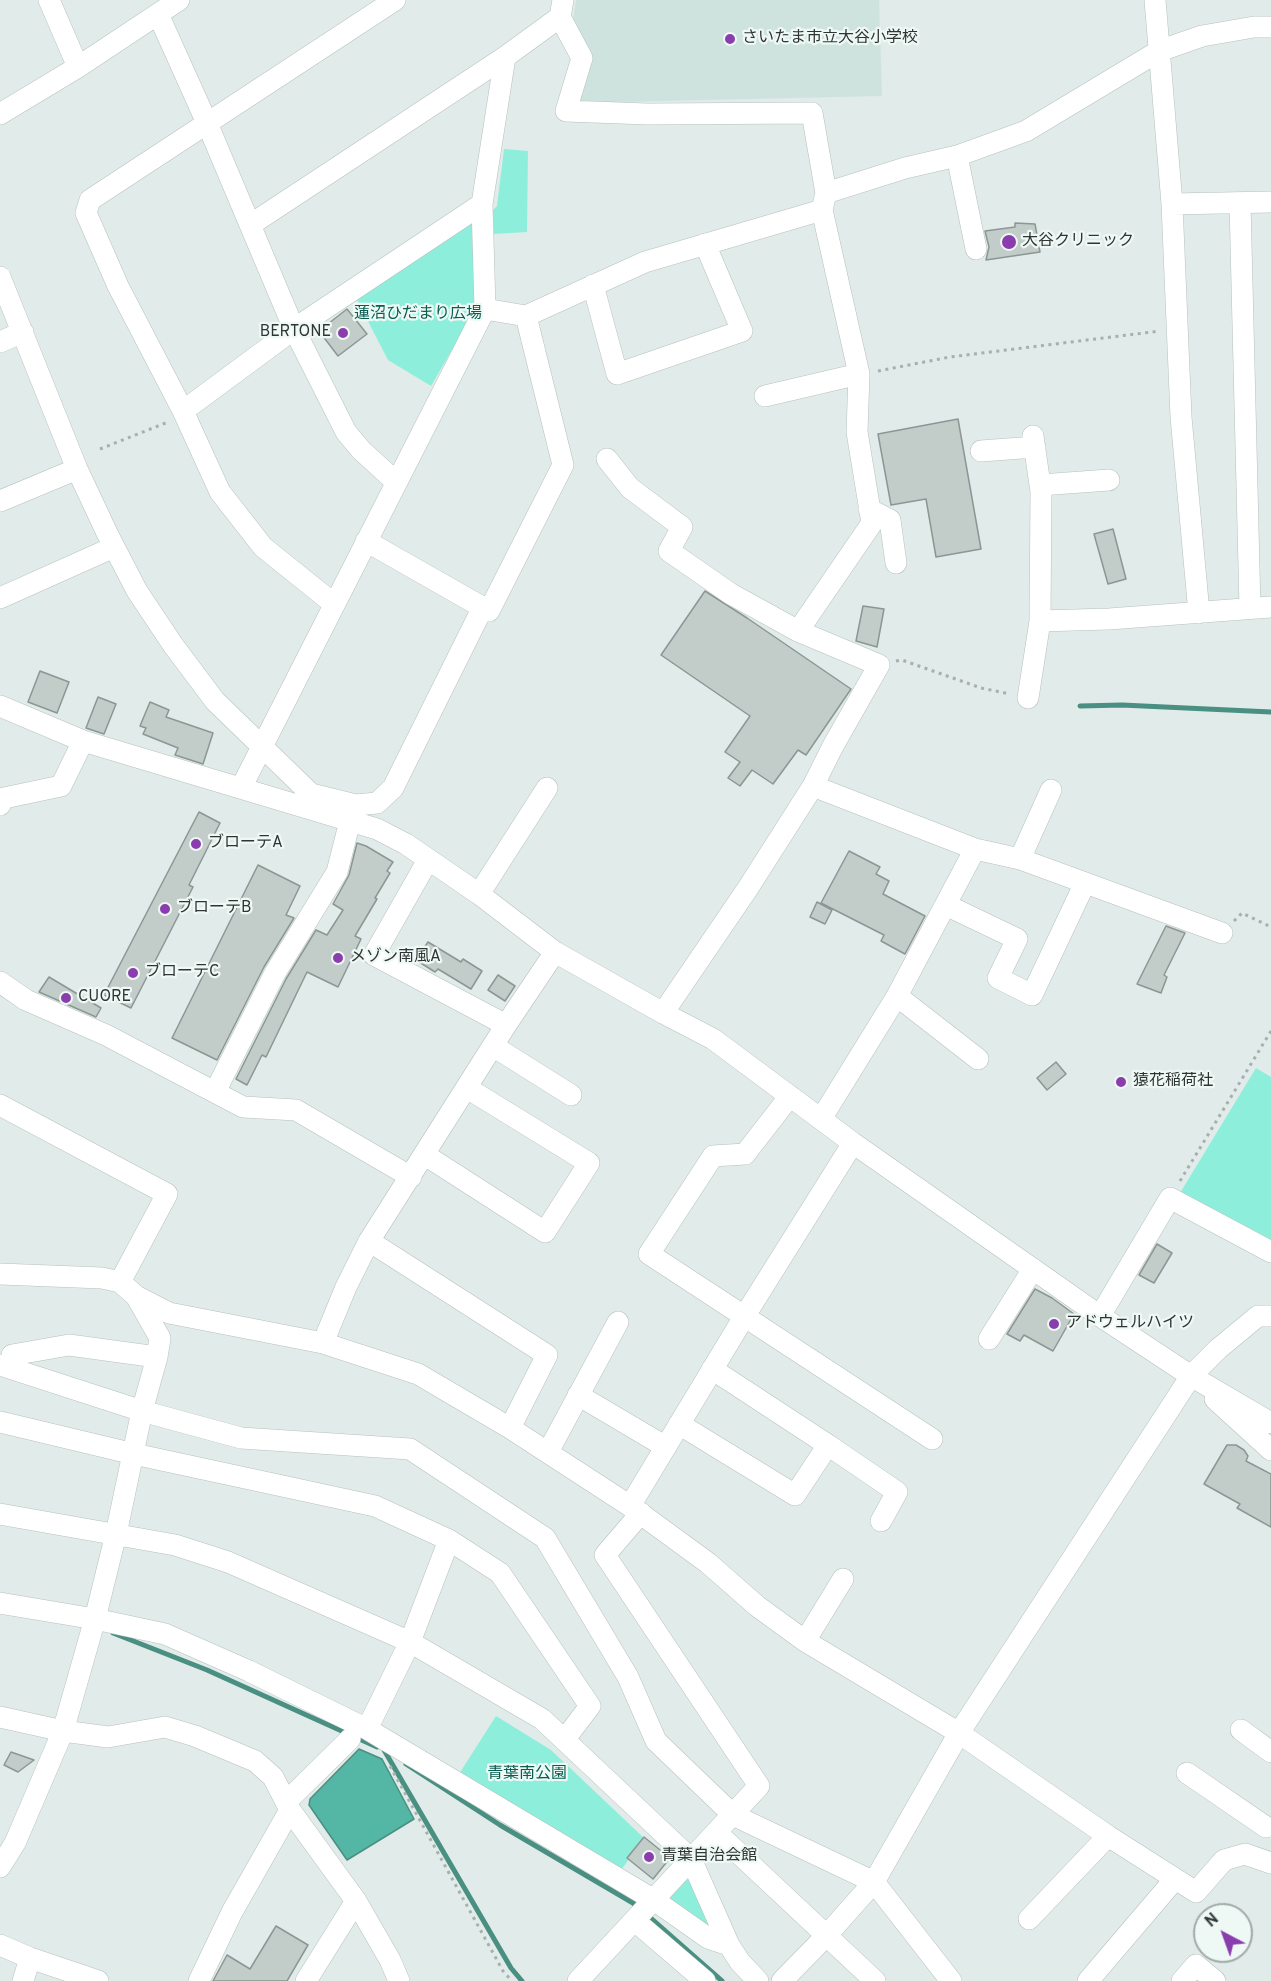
<!DOCTYPE html>
<meta charset="utf-8">
<style>
body{margin:0}
#map{position:relative;width:1271px;height:1981px;overflow:hidden;background:#e1ebe9;font-family:Overpass,sans-serif}
canvas{display:block}
.north{position:absolute;left:1193px;top:1903px;width:60px;height:60px;box-sizing:border-box;background:#eef9f6;border:2px solid #a2aaa8;border-radius:50%;rotate:319deg;font-size:16px;font-weight:700;line-height:24px;text-align:center;color:#303433}
.north::after{content:'';display:block;margin:auto;width:21px;height:27px;background:#8a3dad;clip-path:polygon(50% 0,100% 100%,50% 72%,0 100%)}
</style>
<div id="map">
<canvas width="1271" height="1981"></canvas>
<div class="north">N</div>
</div>
<script>
const g = document.querySelector('canvas').getContext('2d');
g.lineJoin = 'round';
function fill(path, color) {
  g.fillStyle = color;
  g.fill(path, 'evenodd');
}
function stroke(path, color, width, dash) {
  g.strokeStyle = color;
  g.lineWidth = width;
  g.lineCap = dash ? 'butt' : 'round';
  g.setLineDash(dash || []);
  g.stroke(path);
}
function write(font, color, halo, rows, align = 'center') {
  g.font = font + ' Overpass,"Noto Sans JP",sans-serif';
  g.lineWidth = 4.5;
  g.setLineDash([]);
  g.textBaseline = 'middle';
  g.strokeStyle = halo;
  g.fillStyle = color;
  for (const [text, x, y, turn = 0] of rows) {
    g.save();
    g.translate(x, y);
    g.rotate((+turn || 0) * Math.PI / 180);
    g.textAlign = isNaN(turn) ? turn : align;
    if (halo) g.strokeText(text, 0, 0);
    g.fillText(text, 0, 0);
    g.restore();
  }
}
fill(new Path2D(`
 M576,0h303l3,96 -306,7 -3,-83z`), '#cfe3de');
fill(new Path2D(`
 M504,149l24,2 -1,81 -33,2 -1,-24 4,-4z
 M473,221l9,77 -51,88 -43,-26 -32,-62z
 M1256,1068l15,9v167l-91,-51z
 M496,1716l55,34 93,88 -25,35 -160,-99z
 M682,1877l7,3 21,44 -7,6 -34,-31 -1,-9z`), '#8defdb');
const water = new Path2D(`
 M359,1749l23,10 32,60 -67,41 -38,-55 1,-6z`);
fill(water, '#54b6a4');
stroke(water, '#498f82', 1.5);
stroke(new Path2D(`
 M1080,706l42,-1 149,7
 M113,1633l94,37 170,77
 M384,1750l127,218 11,13
 M406,1764l94,61 133,78 7,6
 M647,1915l75,66`), '#498f82', 5);
const building = new Path2D(`
 M1015,223l20,1 5,28 -54,8 3,-13 -4,-16 30,-4z
 M347,309l20,25 -29,22 -19,-25z
 M958,419l23,130 -45,8 -10,-58 -35,6 -13,-71z
 M1113,529l13,50 -18,5 -14,-50z
 M705,591l42,27 104,71 -45,66 -8,-5 -25,34 -21,-14 -12,16 -12,-8 12,-16 -15,-10 25,-36 -89,-61z
 M863,606l21,3 -7,38 -21,-6z
 M40,671l29,11 -12,31 -29,-11z
 M98,697l18,7 -12,30 -18,-6z
 M150,702l19,8 -3,7 47,16 -10,31 -28,-9 3,-7 -35,-14 3,-6 -6,-2z
 M199,812l21,11 -31,62 4,2 -62,121 -27,-13z
 M357,843l9,3 27,16 -6,9 3,2 -15,25 2,1 -22,37 6,3 -23,48 -31,-15 -41,85 -4,-2 -15,30 -11,-6 50,-100 30,-49 11,5 16,-25 -10,-6 16,-29z
 M849,851l31,16 -4,7 13,7 -6,13 42,22 -20,38 -24,-13 3,-6 -63,-32z
 M258,865l42,21 -14,29 8,3 -30,49 -47,93 -45,-22z
 M817,902l15,8 -7,14 -15,-7z
 M1166,926l19,7 -21,42 3,2 -6,16 -24,-9z
 M428,942l33,20 2,-3 19,12 -11,18 -33,-20 -3,3 -19,-12z
 M498,975l17,11 -10,15 -17,-11z
 M49,977l52,31 -5,9 -57,-25z
 M1056,1062l10,12 -19,16 -10,-12z
 M1157,1244l15,9 -18,30 -15,-8z
 M1035,1289l17,9 22,16 -21,37 -29,-16 -4,6 -13,-7z
 M1227,1445h9l8,5 4,6 -2,5 25,13v53l-34,-19 3,-4 -36,-20z
 M11,1752l23,8 -16,12 -14,-7z
 M644,1837l26,21 -17,21 -26,-21z
 M276,1926l32,19 -21,36h-74l14,-26 23,14z`);
fill(building, '#c2cdca');
stroke(building, '#8c9694', 1.5);
const minor = new Path2D(`
 M49,0l29,67
 M563,0l-3,17 22,41 -16,53 81,3 165,-1 14,80 -4,17 37,164 -2,58 15,91 -74,108 81,34 -46,81 -20,40 -65,102 -85,125
 M1155,0l17,204 9,213 18,196
 M158,14l49,109 87,206 52,103 15,18 35,32
 M0,114l78,-47 101,-67
 M957,156l19,93
 M826,193l79,-25 52,-12 69,-25 133,-80 43,-15 52,-9h17
 M1240,203l10,405
 M1172,204l99,-2
 M250,225l255,-168 55,-40
 M0,277l77,192 30,64 30,58 36,54 42,56 96,93 45,11 21,-2 16,-15 90,-181
 M593,285l24,89 125,-43 -37,-87
 M485,309l41,7 119,-54 177,-52
 M0,342l23,-10
 M765,396l94,-22
 M183,411l-65,-125 -32,-73 4,-13 305,-200
 M1033,436l8,56 -1,129
 M981,451l54,-4
 M607,459l23,29 52,39 -13,24 62,43 67,37
 M1040,485l69,-5
 M0,501l77,-32
 M869,509l21,11 6,43
 M366,541l123,70 74,-146 -37,-149
 M0,598l114,-51
 M334,604l-71,-57 -43,-55 -37,-81 111,-82 188,-125
 M1028,698l12,-77 69,-2 162,-12
 M0,706l83,35 294,88 29,15 73,50 76,58 108,61 50,26 140,104 247,173 91,60 80,47
 M813,786l162,63 45,10 31,-69
 M241,788l244,-479 -3,-105 23,-147
 M0,805l4,-7 57,-12 22,-45
 M1020,859l202,74
 M428,860l-54,95 132,70
 M479,894l68,-106
 M946,905l71,34 -19,39 34,17 53,-112
 M0,982l26,18 80,35 137,72 53,3 115,67
 M897,996l81,63
 M493,1046l78,49
 M215,1092l60,-119 62,-101 13,-51
 M790,1096l-45,58 -32,2 -64,98 283,185
 M0,1105l167,89 -47,88
 M821,1119l76,-123 78,-147
 M425,1155l120,77 44,-69 -122,-75
 M369,1241l178,114 -37,73
 M0,1274l102,4 18,4 16,14 24,42 -3,19 -15,54 -26,123 -21,85 -32,112 -48,112 -15,24
 M136,1296l33,17 154,30 95,31 92,54 120,78 78,57 49,43 48,35 154,92 149,103 88,56 28,-32 21,-6 26,9
 M1100,1316l70,-118 101,54
 M989,1339l44,-70
 M323,1343l23,-56 23,-46 137,-216 49,-73
 M12,1355l57,-10 88,12
 M0,1365l142,46 99,27 169,11 135,89 83,139 28,64 77,74 141,67 77,99
 M578,1395l88,52
 M1215,1399l56,51
 M0,1422l134,32 241,52 74,34 51,33 90,133 -25,33
 M679,1424l116,71 33,-50 -116,-76
 M828,1445l69,47 -16,29
 M548,1452l70,-130
 M630,1506l114,-189 109,-174
 M0,1514l175,31 53,17 182,80 132,77 149,140 38,86 11,17 18,19
 M0,1603l95,16 70,15 84,37 118,58 287,171 54,38 21,7
 M805,1641l38,-62
 M0,1717l63,14 45,6 57,-10 30,9 60,25 18,16 17,33 66,91 34,59 9,21
 M367,1729l43,-87 39,-102
 M1241,1730l30,22
 M1187,1773l79,54
 M287,1801l63,-62
 M716,1832l159,149
 M1029,1919l79,-83
 M635,1921l70,60
 M0,1945l30,13 68,23
 M23,1981l7,-23
 M199,1981l33,-69 58,-102
 M306,1981l50,-80
 M578,1981l181,-195 -154,-231 36,-42
 M782,1981l44,-45 48,-54 85,-149 232,-357 27,-27 40,-33h13
 M1088,1981l87,-102
 M1182,1981l14,-16 19,16`);
stroke(minor, '#b6c1be', 22);
stroke(new Path2D(`
 M878,371l72,-14 210,-26
 M100,449l68,-27
 M896,661l6,-1 79,28 29,6
 M1234,921l8,-8 29,14
 M1180,1181l91,-150
 M390,1766l113,205 9,10`), '#a8b0ae', 3, [3, 4.5]);
stroke(minor, '#fff', 21);
for (const [x, y, r, color] of [
 [730,39,6,"#8a3dad"],
 [1009,242,8,"#8a3dad"],
 [343,333,6,"#8a3dad"],
 [196,844,6,"#8a3dad"],
 [165,909,6,"#8a3dad"],
 [338,958,6,"#8a3dad"],
 [133,973,6,"#8a3dad"],
 [66,998,6,"#8a3dad"],
 [1121,1082,6,"#8a3dad"],
 [1054,1324,6,"#8a3dad"],
 [649,1857,6,"#8a3dad"]
]) {
  const dot = new Path2D();
  dot.arc(x, y, r, 0, 2 * Math.PI);
  g.fillStyle = color;
  g.fill(dot);
  stroke(dot, '#eef9f6', 2);
}
write('16px', '#303433', '#eef9f6', [
 ["さいたま市立大谷小学校",742,39],
 ["大谷クリニック",1022,242],
 ["BERTONE",331,333,"right"],
 ["ブローテA",208,844],
 ["ブローテB",177,909],
 ["メゾン南風A",350,958],
 ["ブローテC",145,973],
 ["CUORE",78,998],
 ["猿花稲荷社",1133,1082],
 ["アドウェルハイツ",1066,1324],
 ["青葉自治会館",661,1857]
], 'left');
write('16px', '#085e51', '#eef9f6', [
 ["蓮沼ひだまり広場",418,315],
 ["青葉南公園",527,1775]
]);
</script>
